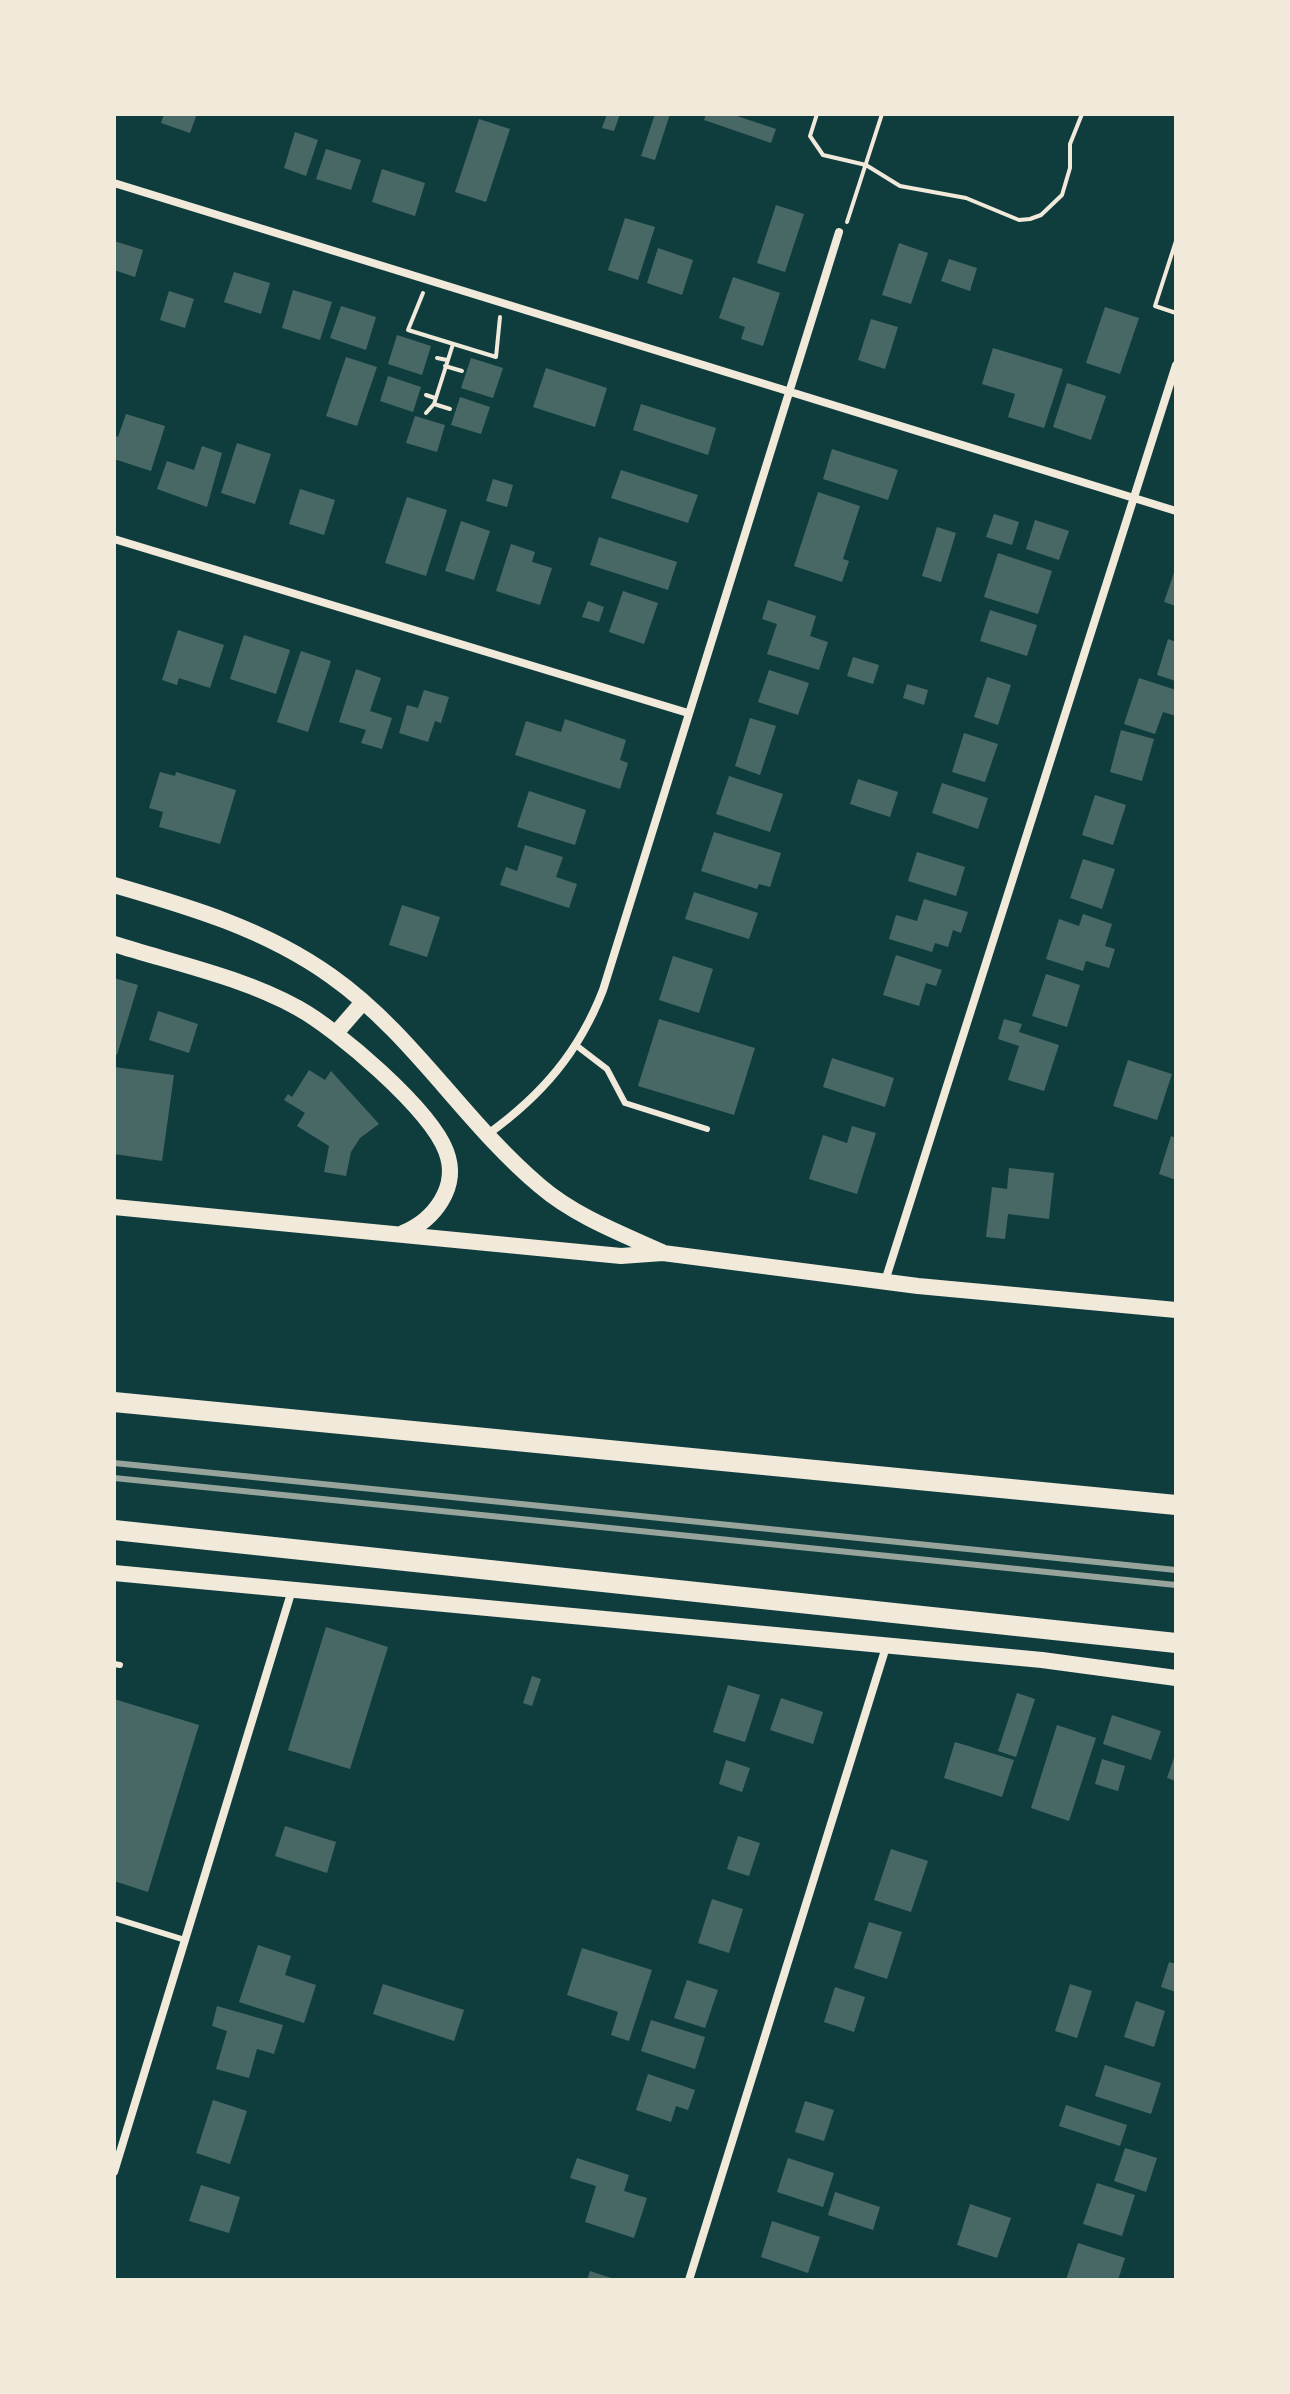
<!DOCTYPE html>
<style>
body{margin:0}
#map{position:relative;width:1290px;height:2394px;overflow:hidden;background:#0f3d3e;font-family:Karla,sans-serif}
canvas{display:block}
.frame{position:absolute;inset:0;border:116px solid #f1e9da;pointer-events:none}
</style>
<div id="map">
<canvas width="1290" height="2394"></canvas>
<div class="frame"></div>
</div>
<script>
const g = document.querySelector('canvas').getContext('2d');
g.lineJoin = 'round';
function fill(path, color) {
  g.fillStyle = color;
  g.fill(path, 'evenodd');
}
function stroke(path, color, width, dash) {
  g.strokeStyle = color;
  g.lineWidth = width;
  g.lineCap = dash ? 'butt' : 'round';
  g.setLineDash(dash || []);
  g.stroke(path);
}
fill(new Path2D(`
 M164,114h33l-7,19 -29,-10z
 M607,114h13l-6,17 -12,-3z
 M655,114h15l-15,46 -14,-4z
 M706,114h25l45,15 -5,14 -67,-23z
 M479,119l31,10 -24,73 -31,-10z
 M295,132l23,8 -12,36 -22,-8z
 M326,149l35,11 -10,30 -35,-11z
 M382,169l43,14 -10,33 -43,-14z
 M776,205l28,9 -19,58 -28,-9z
 M625,218l30,9 -17,53 -30,-10z
 M114,241l29,9 -8,27 -21,-7z
 M899,243l29,10 -17,51 -29,-9z
 M658,248l35,12 -11,35 -35,-12z
 M949,259l28,9 -7,23 -29,-10z
 M234,272l36,11 -9,31 -37,-12z
 M733,277l47,16 -17,53 -22,-7 4,-12 -26,-9z
 M293,290l39,12 -12,38 -38,-12z
 M169,291l25,8 -9,29 -25,-8z
 M341,306l35,11 -10,33 -36,-12z
 M1105,307l34,11 -19,56 -34,-11z
 M871,319l27,8 -13,42 -27,-9z
 M397,335l34,11 -9,29 -34,-11z
 M993,348l70,21 -19,59 -36,-11 7,-23 -33,-10z
 M346,357l31,10 -20,59 -31,-10z
 M471,358l32,10 -10,30 -32,-10z
 M546,368l61,20 -12,39 -62,-20z
 M388,376l33,11 -8,25 -33,-11z
 M1067,383l39,13 -15,44 -38,-13z
 M460,397l30,10 -9,27 -30,-9z
 M641,404l75,24 -8,27 -75,-25z
 M126,414l39,12 -14,45 -37,-12v-24l4,2z
 M415,416l30,9 -8,27 -31,-9z
 M237,443l34,11 -16,50 -34,-11z
 M202,446l20,7 -15,54 -50,-18 10,-28 27,9z
 M832,449l66,21 -10,30 -65,-21z
 M621,470l77,25 -10,28 -77,-25z
 M493,479l20,6 -6,22 -21,-6z
 M300,489l35,11 -11,35 -35,-11z
 M818,492l42,14 -17,53 6,2 -7,21 -48,-16z
 M407,497l40,13 -21,66 -41,-13z
 M994,514l25,8 -7,23 -26,-8z
 M1035,520l34,11 -10,29 -33,-11z
 M461,521l29,10 -16,49 -29,-9z
 M937,527l19,6 -15,49 -19,-6z
 M599,537l78,25 -9,28 -78,-25z
 M511,544l24,8 -3,10 20,6 -12,37 -44,-14z
 M998,553l54,18 -14,43 -54,-17z
 M1176,567v39l-12,-4z
 M623,591l35,12 -14,41 -35,-12z
 M768,600l48,16 -6,20 18,6 -9,28 -52,-16 10,-30 -15,-5z
 M588,601l16,6 -5,15 -17,-5z
 M990,610l47,15 -10,31 -47,-15z
 M178,630l46,15 -14,43 -31,-10 -2,7 -15,-5z
 M244,635l46,15 -14,44 -46,-15z
 M1168,639l8,3v39l-19,-6z
 M301,651l30,10 -23,71 -31,-10z
 M853,657l26,8 -6,19 -26,-8z
 M356,669l25,9 -11,33 22,7 -10,31 -21,-6 5,-13 -27,-8z
 M769,670l40,13 -11,32 -40,-13z
 M987,677l24,8 -13,40 -24,-8z
 M1139,678l37,12v26l-13,-4 -8,22 -31,-10z
 M907,684l21,6 -4,15 -21,-7z
 M424,690l25,7 -8,26 -6,-2 -7,21 -29,-9 8,-28 11,3z
 M750,718l26,8 -16,49 -25,-9z
 M565,719l61,21 -6,20 8,3 -8,26 -105,-34 11,-34 35,11z
 M1121,730l33,9 -12,42 -32,-9z
 M964,733l34,11 -13,38 -33,-10z
 M160,772l15,4 1,-4 60,18 -16,54 -61,-17 4,-15 -14,-4z
 M729,776l54,18 -13,38 -54,-18z
 M858,779l40,13 -8,25 -40,-13z
 M942,783l46,15 -10,31 -46,-16z
 M529,791l57,19 -11,35 -58,-18z
 M1095,795l31,10 -13,40 -31,-10z
 M714,832l67,21 -11,34 -11,-3 -2,5 -56,-18z
 M525,845l38,12 -7,20 21,7 -8,24 -69,-23 6,-18 11,4z
 M917,852l48,15 -9,29 -48,-15z
 M1083,859l32,10 -13,40 -32,-11z
 M694,892l64,21 -9,26 -64,-20z
 M924,899l44,13 -7,21 -8,-3 -5,17 -13,-4 -3,9 -43,-13 7,-24 21,6z
 M402,905l38,12 -13,40 -38,-12z
 M1083,914l29,10 -7,22 10,3 -6,19 -23,-7 -3,10 -37,-12 13,-40 20,7z
 M896,955l46,15 -6,16 -10,-3 -7,23 -36,-11z
 M673,956l40,13 -14,44 -40,-13z
 M1046,974l34,11 -13,42 -35,-11z
 M114,978l24,7 -21,70 -3,-1z
 M158,1011l40,13 -9,29 -40,-13z
 M659,1019l96,29 -21,67 -96,-29z
 M1004,1019l18,5 -3,8 40,13 -15,46 -36,-11 11,-34 -21,-7z
 M832,1058l62,20 -9,29 -62,-20z
 M1128,1060l44,14 -15,46 -44,-14z
 M114,1067l60,8 -12,86 -48,-7z
 M309,1070l16,10 6,-9 48,53 -19,14 -9,14 -5,24 -22,-4 5,-26 -32,-20 8,-13 -21,-13 4,-6 4,3z
 M852,1126l24,7 -19,61 -48,-15 14,-44 24,8z
 M1171,1136l5,2v42l-17,-6z
 M1009,1168l45,5 -5,46 -41,-5 -3,25 -19,-2 6,-50 15,2z
 M326,1627l62,20 -38,122 -62,-19z
 M532,1676l9,3 -9,27 -9,-3z
 M728,1685l32,10 -15,47 -32,-10z
 M1017,1693l18,6 -19,58 -18,-6z
 M781,1698l42,14 -10,32 -43,-14z
 M114,1699l85,26 -51,167 -34,-11z
 M1112,1715l49,16 -10,29 -48,-16z
 M1057,1725l39,13 -27,83 -38,-13z
 M955,1742l59,18 -12,37 -58,-19z
 M1176,1752v29l-9,-3z
 M1102,1759l23,7 -7,25 -23,-7z
 M726,1760l24,8 -8,24 -23,-8z
 M285,1826l51,16 -9,31 -52,-17z
 M738,1836l22,7 -11,33 -22,-7z
 M891,1849l37,12 -17,51 -37,-12z
 M712,1899l31,10 -14,44 -31,-10z
 M869,1922l33,10 -15,47 -33,-11z
 M258,1945l33,11 -6,19 31,10 -12,38 -65,-21z
 M582,1948l70,22 -23,71 -18,-6 7,-23 -51,-17z
 M1169,1962l7,2v28l-15,-5z
 M687,1980l31,10 -13,38 -31,-10z
 M383,1984l81,26 -10,31 -81,-27z
 M1070,1984l22,7 -15,47 -22,-7z
 M835,1987l30,10 -11,35 -30,-10z
 M1136,2001l29,10 -11,36 -30,-10z
 M217,2006l66,19 -9,29 -17,-5 -8,29 -33,-9 11,-38 -15,-5z
 M651,2020l54,17 -10,32 -54,-18z
 M1105,2065l56,18 -10,31 -56,-18z
 M648,2074l47,16 -7,20 -12,-4 -5,16 -35,-12z
 M213,2100l34,11 -17,53 -34,-11z
 M805,2101l29,9 -10,31 -29,-9z
 M1066,2105l61,20 -7,21 -61,-20z
 M1125,2148l32,10 -11,34 -32,-11z
 M577,2158l52,17 -5,16 23,7 -13,40 -49,-16 11,-36 -26,-8z
 M788,2158l46,15 -11,34 -46,-15z
 M1097,2183l38,12 -13,41 -39,-12z
 M201,2185l39,12 -11,36 -40,-12z
 M835,2192l45,15 -7,23 -45,-15z
 M970,2204l41,14 -14,40 -40,-13z
 M772,2221l48,16 -12,36 -47,-16z
 M1078,2243l47,15 -7,22h-52z
 M590,2271l24,8v1h-27z`), '#486865');
stroke(new Path2D(`
 M817,114l-7,22 13,19 43,10 34,21 66,12 53,22 11,-1 11,-4 21,-20 8,-27v-24l12,-30
 M847,222l35,-108
 M1176,241l-21,65 21,7
 M423,293l-15,37 88,27 4,-40
 M437,358l10,2
 M445,366l17,5
 M426,395l9,3
 M434,404l16,5
 M426,413l8,-9 19,-60`), '#f1e9da', 4);
stroke(new Path2D(`
 M577,1046l30,23 18,34 82,26
 M114,1664l6,1
 M114,1918l71,22`), '#f1e9da', 6);
stroke(new Path2D(`
 M114,183l1062,328
 M114,539l574,174
 M488,1134c54,-39 91,-82 115,-144l236,-758
 M885,1281l291,-916
 M114,2172l178,-582
 M689,2280l197,-633`), '#f1e9da', 8);
stroke(new Path2D(`
 M114,885c76,22 151,44 217,91 82,58 133,146 209,210 35,30 80,47 122,66
 M114,944c60,19 128,33 184,64 40,22 132,101 148,143 14,36 -12,69 -43,82
 M336,1033l27,-31
 M114,1207l507,49 42,-3 255,33 258,24
 M114,1573l928,87 134,18`), '#f1e9da', 16);
stroke(new Path2D(`
 M114,1402l1062,103
 M114,1530l1062,113`), '#f1e9da', 20);
stroke(new Path2D(`
 M114,1463l1062,107
 M114,1478l1062,107`), '#97a49c', 6);
</script>
